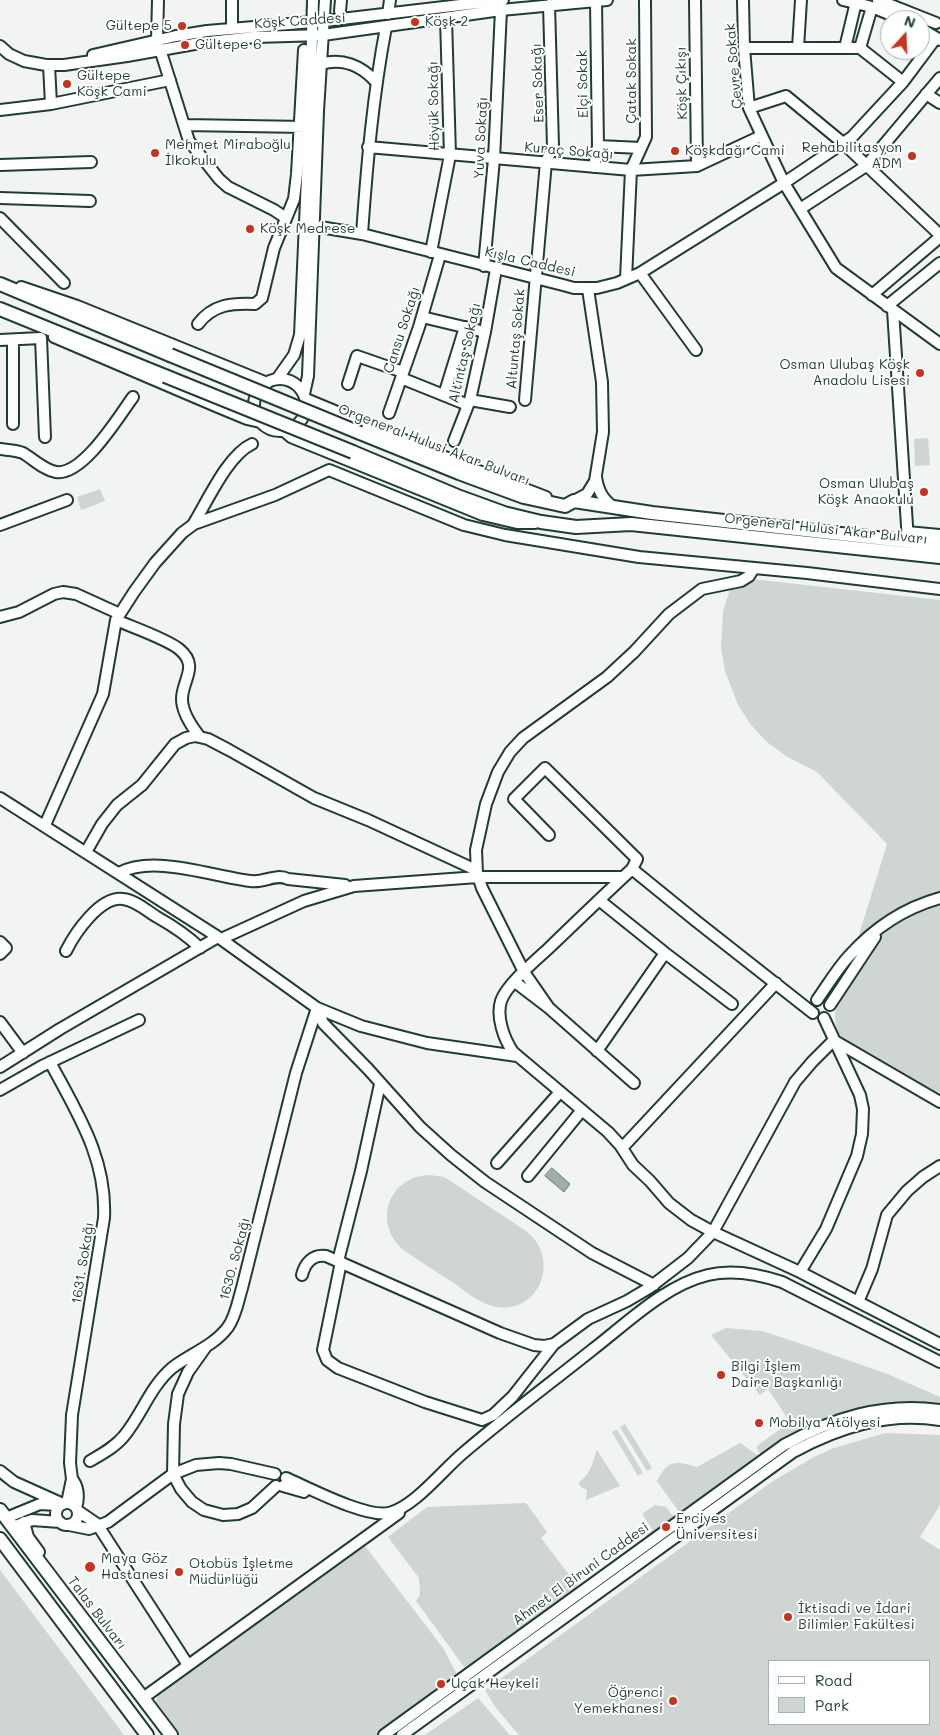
<!DOCTYPE html>
<meta charset="utf-8">
<style>
body{margin:0}
#map{position:relative;width:940px;height:1735px;overflow:hidden;background:#f2f3f3;font-family:Mali,sans-serif}
canvas{display:block}
.legend{position:absolute;left:768px;top:1660px;width:162px;height:65px;box-sizing:border-box;background:#fff;border:1px solid #a5b1ae;margin:0;padding:6px 9px;list-style:none;font-size:15px;color:#1f3d34}
.legend li{display:flex;align-items:center;gap:10px;height:25px}
.legend b{width:25px;border:1px solid #a5b1ae}
.north{position:absolute;left:880px;top:10px;width:50px;height:50px;box-sizing:border-box;background:#fff;border:1px solid #a5b1ae;border-radius:50%;rotate:20deg;font-size:14px;font-weight:700;line-height:20px;text-align:center;color:#1f3d34}
.north::after{content:'';display:block;margin:auto;width:18px;height:22px;background:#c8321e;clip-path:polygon(50% 0,100% 100%,50% 72%,0 100%)}
</style>
<div id="map">
<canvas width="940" height="1735"></canvas>
<ul class="legend">
<li><b style="height:6px;background:#fff"></b>Road</li>
<li><b style="height:14px;background:#ced5d3"></b>Park</li>
</ul>
<div class="north">N</div>
</div>
<script>
const g = document.querySelector('canvas').getContext('2d');
g.lineJoin = 'round';
function fill(path, color) {
  g.fillStyle = color;
  g.fill(path, 'evenodd');
}
function stroke(path, color, width, dash) {
  g.strokeStyle = color;
  g.lineWidth = width;
  g.lineCap = dash ? 'butt' : 'round';
  g.setLineDash(dash || []);
  g.stroke(path);
}
function write(font, color, halo, rows, align = 'center') {
  g.font = font + ' Mali,sans-serif';
  g.lineWidth = 4;
  g.setLineDash([]);
  g.textBaseline = 'middle';
  g.strokeStyle = halo;
  g.fillStyle = color;
  for (const [text, x, y, turn = 0] of rows) {
    g.save();
    g.translate(x, y);
    g.rotate((+turn || 0) * Math.PI / 180);
    g.textAlign = isNaN(turn) ? turn : align;
    if (halo) g.strokeText(text, 0, 0);
    g.fillText(text, 0, 0);
    g.restore();
  }
}
fill(new Path2D(`
 M928,438l2,27 -15,1 -1,-27z
 M100,489l5,12 -24,9 -4,-13z
 M734,577l206,23v503l-98,-64c-9,-14 -9,-28 -2,-43l47,-152 -70,-72 -31,-16 -19,-14 -16,-17 -13,-20 -13,-34 -4,-24 2,-36z
 M430,1175l14,2 8,5 74,49c34,26 16,82 -29,76 -15,-2 -28,-13 -40,-22 -17,-11 -35,-22 -52,-34 -33,-26 -18,-75 25,-76z
 M726,1328l36,3 37,12 91,32 50,22v14l-39,-1 -64,12 -68,35 -11,-5 -1,-6 33,-24 -22,-33 -8,6 -49,-60z
 M625,1424l27,44 -5,3 -27,-44z
 M617,1430l26,43 -5,3 -26,-44z
 M885,1433l55,2v70l-20,32 20,13v185h-421l-23,-27 -11,-18 288,-209 41,-24 20,-9zM769,1661h160v63h-160z
 M740,1443l26,18 -82,58 -27,-38c11,-22 19,-20 40,-14z
 M597,1450l23,36 -34,14 1,-10 -6,-3 -3,-4c13,-9 14,-19 19,-33z
 M526,1503l21,29 -6,6 42,55 -108,78 -10,-3 -49,-67 4,-6 -1,-17 -31,-41 39,-30z
 M655,1505l11,2 12,16 -29,17 -3,-5 7,-5 -11,-16z
 M365,1546l78,102 16,30 -70,57h-210l-24,-31 3,-9z
 M0,1570l124,165h-124z
 M478,1698l32,37h-85z`), '#ced5d3');
const water = new Path2D(`
 M552,1168l18,16 -6,8 -19,-16z`);
fill(water, '#a1adaa');
stroke(water, '#6d807b', 1);
const minor = new Path2D(`
 M232,0v29
 M695,0l2,166
 M743,0l1,48 5,60 35,75 52,85 104,76
 M843,0l29,7 31,13
 M878,0l58,23
 M340,11l1,-11
 M388,14l2,-14
 M920,28l20,12
 M157,41l1,-41
 M0,46l9,8 15,7 22,4h18l63,-9 73,-13 55,-6 68,-2 178,-25 106,-10
 M744,48h116l43,34
 M798,48l3,-48
 M845,48l11,-46
 M860,48l12,-41
 M160,49l29,92 30,38 9,8 46,23 12,8
 M93,55l83,-19 31,-5 117,-10 179,-21
 M321,64c21,-6 40,1 55,18
 M49,65l2,39
 M926,94l14,9
 M749,108l37,-12 57,47 97,92
 M0,110l51,-6 119,-24
 M184,125l121,2
 M598,146l43,2
 M368,147l263,23 66,-4 64,-30
 M0,165l91,-3
 M594,167l4,-21 -2,-145
 M0,198l90,3
 M800,209l66,-43 74,-88
 M0,218l64,65
 M314,226l48,8 201,51 11,3h23l20,-5 23,-10 144,-90 68,-46 51,-55 33,-44
 M362,234c5,-70 11,-139 24,-207
 M431,252l19,-97 -4,-137
 M484,266l10,-107 7,-149
 M640,273l56,77
 M626,279l5,-109 15,-33 -1,-137
 M21,287l56,19 190,77
 M872,295l68,-58
 M887,306l53,-43
 M893,310l15,231
 M422,317l63,15
 M198,324c15,-20 34,-21 57,-20l7,-6 12,-50 20,-49 3,-25 7,-124
 M54,337l164,70 29,12 13,3
 M0,340l41,-2 4,99
 M401,378l67,27
 M254 405a26 26 0 1 1 52 0a26 26 0 1 1-52 0Z
 M277,379l17,-24 6,-20 10,-225 3,-110
 M348,384l9,-28 46,16
 M304,394l4,-18 10,-265 7,-111
 M444,395l21,-68
 M306,399l180,75 60,23
 M470,400l40,7
 M525,400l21,-238 7,-16 -4,-141
 M389,413l30,-86 21,-72
 M13,424v-84
 M284,431l7,6 192,78 34,8h18
 M454,441l16,-41 15,-68 11,-63
 M0,449c7,1 16,1 23,4 10,6 21,17 33,19 27,4 63,-56 77,-75
 M596,477c2,14 7,23 19,31
 M574,501l13,-7 8,-13 8,-49 -1,-50 -14,-93
 M194,523c14,-23 34,-68 58,-79
 M0,525l67,-25
 M907,532l33,3
 M0,617l19,-5 35,-18 9,-2 13,2 44,20
 M116,620c16,7 51,19 63,29 21,17 3,31 3,50 0,13 10,28 18,38
 M0,798l218,139 99,71 44,18 66,17 90,13
 M45,825l58,-131 13,-74 18,-28 21,-29 27,-30 12,-9 81,-29 54,-25 135,55 41,10 134,22 168,16 133,16
 M549,835l-35,-36 31,-31 92,91 -5,10c-28,26 -55,52 -83,79 -14,13 -42,36 -48,53 -5,16 3,38 12,51l95,80 12,13 13,20 17,16 19,22 22,17 22,12 87,40 140,72
 M86,852l16,-28 15,-19 25,-20 33,-41 11,-6 9,-2 13,3 21,11 85,48 54,22 108,50
 M632,869l64,52 117,92
 M119,873c35,-19 95,4 132,8 13,2 25,-8 37,-2l57,6
 M599,900l66,53 67,51
 M221,939l83,-38 50,-15 124,-9h145
 M0,942l6,6 -6,6
 M66,951c9,-18 34,-55 57,-52 12,1 24,12 34,18 16,9 30,18 43,31
 M515,982l34,26 85,75
 M817,1000c10,-14 20,-31 32,-44 25,-28 55,-48 91,-58
 M830,1005l45,-68
 M317,1008l6,15 45,46 52,58 31,28 34,27 107,71 62,32
 M549,1008l-25,-36 -42,-84 -5,-15 -1,-23 10,-46 12,-32 12,-20 13,-14 84,-61 27,-25 35,-38 33,-25 39,-8 8,-5 5,-8
 M0,1022l23,31
 M835,1041l105,61
 M597,1051l68,-98
 M50,1062c27,51 57,96 54,156l-32,197 -2,48 2,16 -5,24
 M0,1067l60,-38 158,-92
 M0,1090l42,-24 97,-46
 M622,1148l154,-165
 M497,1163l63,-71
 M528,1176l54,-66
 M338,1261l23,-90 19,-87
 M341,1262l-18,88 4,10 11,8 87,34 57,18 11,-5 20,-19 41,-52
 M800,1272l26,-43 31,-73 5,-22 1,-25 -3,-14 -36,-77
 M302,1275c3,-12 11,-21 24,-19l174,77 34,12 10,1 10,-2 34,-25 39,-18 22,-13 39,-30 25,-26 82,-150 17,-20 22,-22
 M858,1302l14,-33 15,-54 20,-24 16,-14 17,-11
 M205,1348l-17,24 -10,22 -4,30 -1,50 8,15 11,13 12,8 19,5 15,-1 14,-6 24,-22
 M90,1461c12,-7 25,-14 34,-25 18,-22 26,-49 48,-68 18,-14 42,-22 56,-41 8,-11 10,-26 14,-39l54,-215 21,-65
 M0,1471l14,11 49,22
 M286,1478c23,10 80,40 103,35 25,-6 53,-42 73,-59 42,-36 86,-69 130,-104 34,-26 73,-65 116,-75 25,-6 50,-1 74,7l158,80
 M73,1480c6,9 6,18 3,28
 M283,1486l21,6
 M56 1514a11 11 0 1 1 22 0a11 11 0 1 1-22 0Z
 M78,1511l19,13 91,141
 M6,1518l34,-14 17,1
 M24,1522l4,15 11,15
 M18,1525l14,-5 28,2
 M69,1525l20,4 19,-7 65,-48 23,-9 23,-2 12,1 44,10
 M143,1698l256,-185
 M384,1735l400,-290c49,-27 99,-43 156,-35
 M402,1735l391,-283c46,-25 94,-40 147,-32`);
const major = new Path2D(`
 M0,284l170,71
 M0,309l165,67
 M360,433l99,40 65,24 41,9 9,-5 78,12 288,32
 M353,452l107,45 44,16 37,9 35,5 55,-3 309,33
 M0,1510l171,225
 M0,1539l147,196`);
stroke(minor, '#1f3d34', 14);
stroke(major, '#1f3d34', 16);
stroke(minor, '#fff', 10);
stroke(major, '#fff', 12);
const majorBridge = new Path2D(`
 M170,355l190,78
 M165,376l188,76`);
stroke(majorBridge, '#1f3d34', 16, []);
stroke(majorBridge, '#fff', 12);
for (const [x, y, r, color] of [
 [415,22,5,"#c8321e"],
 [182,26,5,"#c8321e"],
 [185,45,5,"#c8321e"],
 [67,84,5,"#c8321e"],
 [675,151,5,"#c8321e"],
 [155,153,5,"#c8321e"],
 [912,156,5,"#c8321e"],
 [250,229,5,"#c8321e"],
 [920,373,5,"#c8321e"],
 [924,492,5,"#c8321e"],
 [721,1375,5,"#c8321e"],
 [759,1423,5,"#c8321e"],
 [666,1527,5,"#c8321e"],
 [90,1567,6,"#c8321e"],
 [179,1572,5,"#c8321e"],
 [788,1617,5,"#c8321e"],
 [441,1684,5,"#c8321e"],
 [673,1701,5,"#c8321e"]
]) {
  const dot = new Path2D();
  dot.arc(x, y, r, 0, 2 * Math.PI);
  g.fillStyle = color;
  g.fill(dot);
  stroke(dot, '#fff', 2);
}
write('14px', '#1f3d34', '#fff', [
 ["Köşk Caddesi",300,21,-4],
 ["Çevre Sokak",734,66,-95],
 ["Çatak Sokak",632,81,-90],
 ["Eser Sokağı",538,83,-92],
 ["Köşk Çıkışı",682,83,-91],
 ["Elçi Sokak",583,84,-91],
 ["Höyük Sokağı",434,106,-91],
 ["Yuva Sokağı",481,138,-87],
 ["Kuraç Sokağı",569,151,5],
 ["Kışla Caddesi",530,262,13],
 ["Cansu Sokağı",402,330,-72],
 ["Altuntaş Sokak",516,339,-85],
 ["Altıntaş Sokağı",465,353,-77],
 ["Orgeneral Hulusi Akar Bulvarı",434,445,21],
 ["Orgeneral Hulusi Akar Bulvarı",826,529,6],
 ["1630. Sokağı",235,1259,-75],
 ["1631. Sokağı",83,1263,-81],
 ["Ahmet El Biruni Caddesi",581,1574,-36],
 ["Talas Bulvarı",97,1613,53]
]);
write('14px', '#1f3d34', '#fff', [
 ["Köşk 2",425,22],
 ["Gültepe 5",172,26,"right"],
 ["Gültepe 6",195,45],
 ["Gültepe",77,76],
 ["Köşk Cami",77,92],
 ["Mehmet Miraboğlu",165,145],
 ["İlkokulu",165,161],
 ["Rehabilitasyon",902,148,"right"],
 ["ADM",902,164,"right"],
 ["Köşkdağı Cami",685,151],
 ["Köşk Medrese",260,229],
 ["Osman Ulubaş Köşk",910,365,"right"],
 ["Anadolu Lisesi",910,381,"right"],
 ["Osman Ulubaş",914,484,"right"],
 ["Köşk Anaokulu",914,500,"right"],
 ["Bilgi İşlem",731,1367],
 ["Daire Başkanlığı",731,1383],
 ["Mobilya Atölyesi",769,1423],
 ["Erciyes",676,1519],
 ["Üniversitesi",676,1535],
 ["Maya Göz",101,1559],
 ["Hastanesi",101,1575],
 ["Otobüs İşletme",189,1564],
 ["Müdürlüğü",189,1580],
 ["İktisadi ve İdari",798,1609],
 ["Bilimler Fakültesi",798,1625],
 ["Uçak Heykeli",451,1684],
 ["Öğrenci",663,1693,"right"],
 ["Yemekhanesi",663,1709,"right"]
], 'left');
</script>
